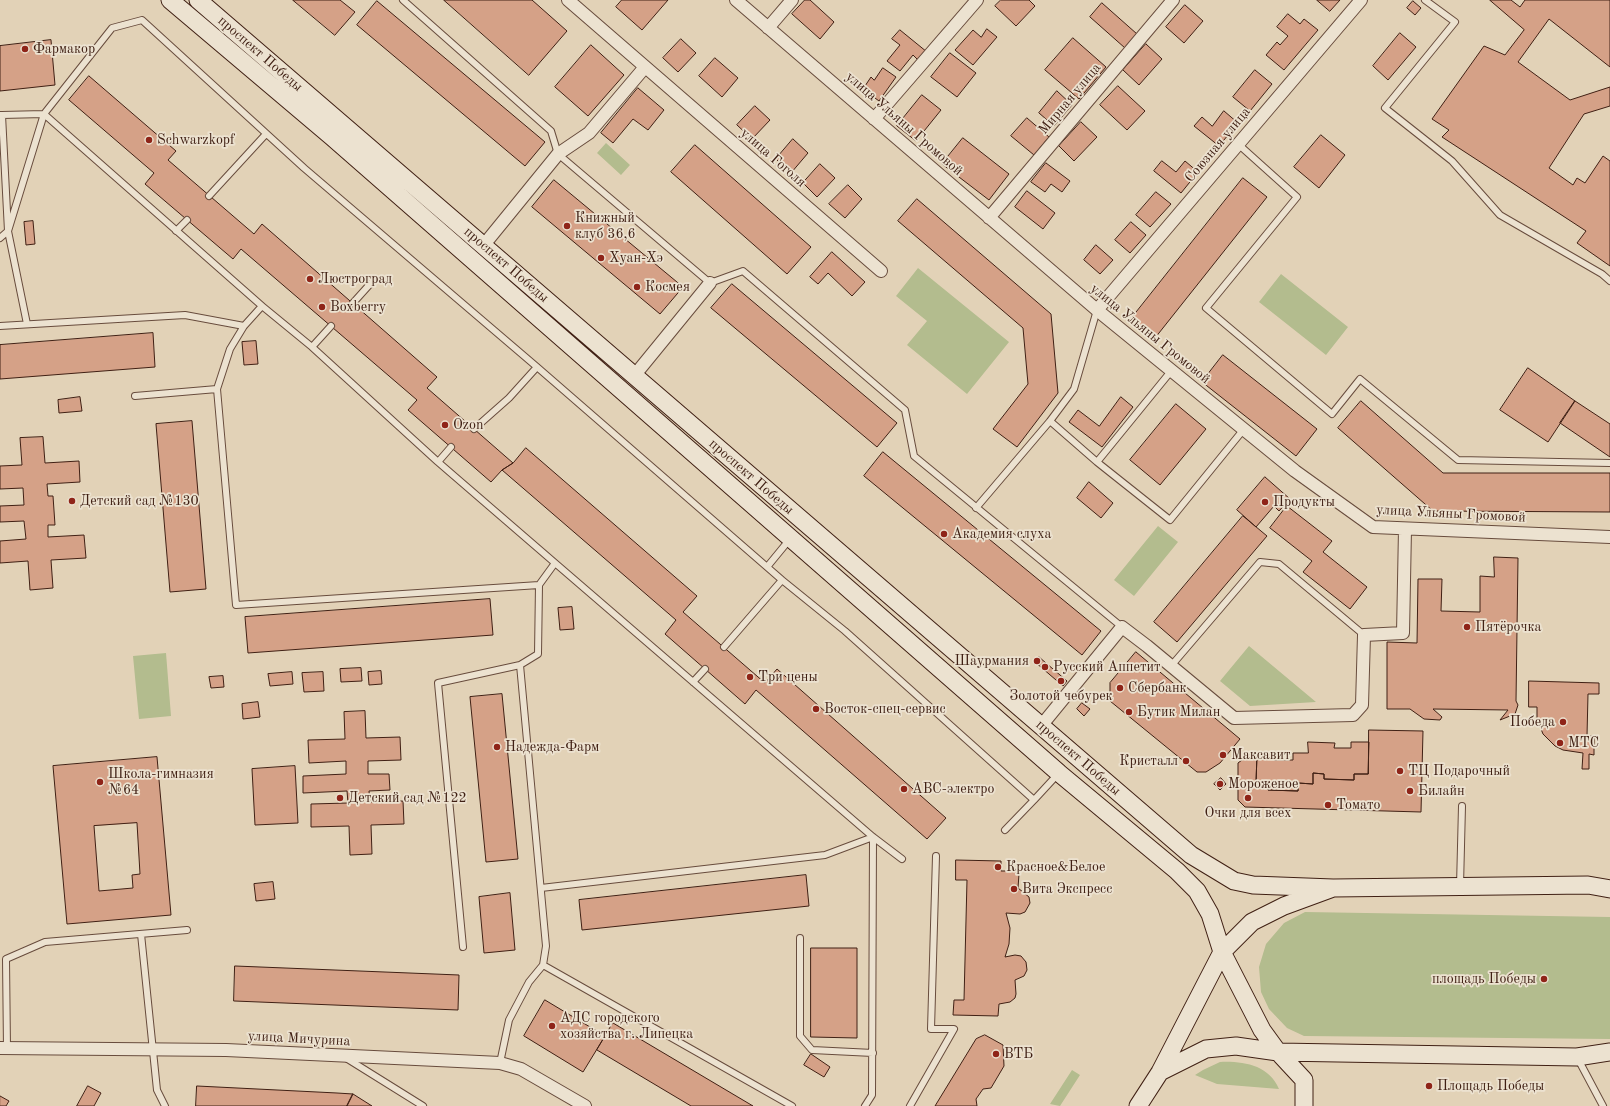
<!DOCTYPE html>
<meta charset="utf-8">
<style>
body{margin:0}
canvas{display:block;background:#e2d2b7}
</style>
<canvas width="1610" height="1106"></canvas>
<script>
const g = document.querySelector('canvas').getContext('2d');
g.lineJoin = 'round';
function fill(path, color) {
  g.fillStyle = color;
  g.fill(path, 'evenodd');
}
function stroke(path, color, width, dash) {
  g.strokeStyle = color;
  g.lineWidth = width;
  g.lineCap = dash ? 'butt' : 'round';
  g.setLineDash(dash || []);
  g.stroke(path);
}
function write(font, color, halo, rows, align = 'center') {
  g.font = font + ' "Old Standard TT",serif';
  g.lineWidth = 3.5;
  g.setLineDash([]);
  g.textBaseline = 'middle';
  g.strokeStyle = halo;
  g.fillStyle = color;
  for (const [text, x, y, turn = 0] of rows) {
    g.save();
    g.translate(x, y);
    g.rotate((+turn || 0) * Math.PI / 180);
    g.textAlign = isNaN(turn) ? turn : align;
    if (halo) g.strokeText(text, 0, 0);
    g.fillText(text, 0, 0);
    g.restore();
  }
}
fill(new Path2D(`
 M606,143l24,22 -9,10 -24,-22z
 M918,268l91,74 -42,52 -60,-49 20,-24 -31,-25z
 M1281,274l67,53 -22,28 -67,-53z
 M1158,526l20,16 -44,54 -20,-16z
 M1249,646l67,56 -66,4 -30,-25z
 M166,653l5,63 -32,3 -6,-63z
 M1305,912l305,5v122l-306,-3 -17,-8 -18,-19 -8,-17 -2,-25 7,-23 18,-21z
 M1220,1062c23,-1 49,3 59,27l-62,-5 -22,-9 8,-5z
 M1072,1070l8,5 -20,31 -10,-2z`), '#b3bc8e');
const building = new Path2D(`
 M293,0h47l15,12 -20,23z
 M444,0h88l35,31 -38,44z
 M622,0h46l-26,30 -26,-23z
 M805,0h5l24,22 -14,17 -28,-25z
 M1001,0h28l6,6 -19,20 -21,-20z
 M1317,0h23l-10,11z
 M1490,0h21l9,7 5,-7h85v67l-61,-48 -31,43 52,38 40,-13v19l-26,8 -35,54 24,17 4,-7 8,5 18,-27 7,5v105l-33,-23 9,-12 -144,-94 7,-7 -17,-11 52,-73 21,9 19,-25z
 M377,1l168,141 -20,24 -168,-141z
 M1413,1l8,7 -6,7 -8,-7z
 M1102,3l35,31 -12,14 -35,-31z
 M1185,5l18,16 -19,22 -18,-16z
 M1288,14l12,10 4,-5 14,11 -34,40 -18,-15 11,-13 3,3 8,-9 -11,-9z
 M987,29l10,8 -24,28 -18,-15 18,-20 8,7z
 M900,30l27,22 -8,9 -6,-6 -13,16 -13,-10 13,-16 -8,-6z
 M1400,33l16,14 -28,33 -15,-14z
 M1073,38l33,29 -27,32 -34,-29z
 M681,39l15,14 -18,19 -15,-14z
 M51,40l4,45 -55,6v-45z
 M1146,44l16,15 -23,26 -16,-15z
 M591,45l33,30 -36,41 -33,-29z
 M950,53l26,20 -19,24 -26,-20z
 M715,58l23,20 -16,19 -23,-21z
 M883,68l13,9 -17,24 -16,-12 8,-12 3,3z
 M1255,70l17,14 -22,27 -17,-14z
 M89,76l87,75 -8,9 86,74 8,-10 175,153 -10,11 86,75 -11,7 -11,12 -83,-72 9,-10 -176,-151 -8,10 -88,-75 9,-11 -85,-73z
 M1118,86l27,25 -18,19 -27,-25z
 M638,88l26,22 -16,20 -15,-11 -20,24 -12,-10z
 M1057,91l15,14 -18,21 -15,-13z
 M922,95l19,15 -25,31 -19,-15z
 M755,106l15,14 -18,19 -15,-14z
 M1224,111l14,12 -19,23 -25,-20 8,-9 10,9z
 M1027,118l22,19 -15,18 -23,-19z
 M1081,122l16,15 -23,24 -15,-15z
 M1321,135l24,20 -26,33 -25,-21z
 M963,138l46,36 -20,26 -47,-36z
 M793,139l15,14 -17,20 -15,-14z
 M695,145l116,102 -24,27 -116,-102z
 M1162,161l14,11 9,-11 13,11 -17,21 -27,-22z
 M1046,163l24,18 -8,11 -11,-8 -6,8 -14,-10z
 M820,164l15,14 -18,19 -14,-14z
 M1243,178l24,19 -112,141 -24,-19z
 M554,180l129,107 -23,27 -128,-107z
 M848,185l14,14 -17,19 -16,-14z
 M1027,191l28,22 -12,16 -28,-22z
 M1156,192l15,12 -21,23 -14,-12z
 M917,199l134,115 7,79 -41,54 -24,-18 35,-45 -5,-56 -125,-107z
 M33,221l2,23 -9,1 -2,-23z
 M1131,222l15,13 -16,18 -15,-13z
 M1096,245l17,15 -13,14 -16,-14z
 M832,252l33,30 -13,14 -24,-23 -10,11 -8,-7z
 M732,284l165,139 -20,24 -166,-139z
 M153,333l2,34 -155,12v-34z
 M256,341l2,23 -14,1 -2,-23z
 M1223,355l94,74 -21,27 -94,-74z
 M1528,368l47,33 -27,41 -48,-32z
 M80,397l2,14 -23,2 -1,-13z
 M1121,397l12,10 -31,40 -33,-25 9,-12 21,16z
 M1361,401l82,72h167v39l-177,-1 -95,-83z
 M1575,401l35,23v33l-50,-34z
 M1176,404l30,25 -46,56 -30,-25z
 M192,421l14,168 -36,3 -14,-168z
 M43,437l2,26 34,-2 1,21 -33,2 1,12h5l2,29h-7v12l36,-2 2,23 -35,2 2,28 -23,2 -2,-29 -28,2v-22l26,-2 -2,-18 -24,1v-16l24,-1 -1,-17 -23,1v-23l22,-1 -2,-27z
 M526,448l171,148 -14,16 82,71 12,-14 169,149 -19,21 -171,-149 -11,14 -80,-70 11,-14 -174,-150 11,-7z
 M883,452l218,179 -19,24 -218,-179z
 M1265,477l25,22 -11,12 -5,-5 -18,21 -19,-17z
 M1089,482l24,21 -12,15 -24,-20z
 M1287,506l45,35 -9,11 44,35 -17,22 -47,-37 9,-11 -42,-33z
 M1243,516l24,20 -90,106 -23,-20z
 M1494,557l24,1 -2,143 2,4 -3,9 -15,6 8,-10 -75,-1 9,8 -2,3 -16,-1 -14,-10h-23v-67l30,1 1,-64h24l-1,32 39,1v-36l14,1z
 M490,599l3,36 -245,18 -3,-36z
 M572,607l2,22 -14,1 -2,-22z
 M1136,652l104,87 -20,24 -14,9h-9l-87,-71v-18z
 M1039,657l28,24 -4,5 -28,-24z
 M361,668l1,13 -21,1 -1,-13z
 M381,671l1,13 -13,1 -1,-13z
 M292,672l1,12 -23,2 -2,-12z
 M323,672l1,19 -20,1 -2,-19z
 M223,676l1,11 -13,1 -2,-11z
 M1529,681l70,2v11h-11l-1,42h7v19l-5,-1v15h-7l1,-16 -20,-3 -8,-4 -12,-12 -6,-15v-12h-8z
 M502,694l16,165 -32,3 -16,-165z
 M258,702l2,15 -17,2 -1,-15z
 M1082,703l8,6 -6,7 -7,-7z
 M365,711l1,27 34,-1 1,23 -33,1v13h21l1,16 -21,1 1,11 33,-1 1,23 -33,1 1,29 -22,1 -1,-29 -38,1v-23l37,-1 -1,-12 -44,2v-17l43,-2v-13l-37,2 -1,-23 37,-1 -1,-27z
 M1369,730l54,1 -2,81 -176,-5 -7,-7v-37l12,-9h7l-1,29h12v7l30,1v-8l15,1v-11l11,1v5l30,1v-6h14z
 M1308,742l27,1 -1,5h17v-6h18l-1,32h-14v6l-30,-1v-5l-11,-1v11l-15,-1v8l-30,-1v-7h-12l1,-29h17v6h19v-7h15z
 M157,757l14,158 -104,9 -14,-158zM137,823l3,51 -8,1 1,13 -34,3 -5,-65z
 M295,766l3,57 -43,2 -3,-56z
 M1221,778l5,6 -6,6 -6,-6z
 M956,860l45,1v10h14l4,3 -1,14 11,9 1,6 -5,9 -5,2 -14,-1 4,15 -1,16 -4,13 10,-2 6,1 5,6 1,8 -3,6 -9,4 1,14 -1,4 -5,4 -11,2 -1,12 -45,-1 1,-15h10l3,-120h-11z
 M806,875l3,31 -227,24 -3,-30z
 M273,882l2,17 -19,2 -2,-17z
 M510,893l5,57 -31,3 -5,-56z
 M811,948h46v90l-46,-1z
 M235,966l224,9 -1,35 -224,-9z
 M545,1000l60,36 -22,36 -59,-36z
 M613,1023l140,83h-62l-94,-56z
 M985,1035l18,10 1,21 -13,22 -8,1 -7,10 1,7h-42l41,-67z
 M811,1054l19,13 -6,10 -20,-12z
 M88,1086l13,7 -7,13h-17z
 M197,1086l140,7 16,1 -6,12h-151z
 M353,1094l19,12h-25z
 M0,1096l9,5 -3,5h-6z`);
fill(building, '#d5a187');
stroke(building, '#402014', 1);
const lane = new Path2D(`
 M403,0l148,131 7,23 152,129 33,-12 162,139 9,46 208,171
 M1425,0l30,22 -70,86 67,53 48,54 102,59 8,7
 M0,115h2l6,116 19,93
 M2,115l42,-1 218,192
 M1238,144l59,53 -91,111 126,106 28,-35 98,81 152,3
 M209,196l57,-62
 M176,231l11,-11
 M0,238l8,-7 36,-117 68,-86 30,-8 162,148 233,199 245,213 63,51 189,169 24,-26
 M353,303l18,-20
 M1097,310l-23,79 -24,32 47,41 73,58 74,-91
 M0,326l185,-11 59,11
 M312,347l19,-21
 M135,396l82,-7
 M474,429l35,-31 28,-31
 M438,462l13,-15
 M1097,462l75,-92
 M976,508l74,-87
 M555,563l318,274 29,22
 M767,567l23,-28
 M724,647l58,-67
 M1171,666l89,-104 19,2 85,71
 M693,682l12,-13
 M1005,830l29,-30
 M1460,886l2,-80
 M541,888l284,-33 48,-18 -1,258 -7,11
 M141,934l16,156 8,16
 M800,938v98l12,14 61,3
 M463,947l-25,-264 82,-18
 M543,965l249,141
 M7,1049l-1,-90 39,-17 142,-12
 M346,1058l77,48
 M1578,1059l25,47
 M500,1063l9,-43 20,-38 14,-17 3,-19 -26,-281 18,-11 1,-69 16,-22 -117,-101 -126,-115 -50,-41 -18,20 -14,23 -13,40 19,216 303,-20
 M910,1106l44,-77h-23l5,-173`);
const street = new Path2D(`
 M568,0l313,271
 M736,0l361,310 198,161 78,56 237,10
 M768,28l24,-28
 M874,119l103,-119
 M989,218l184,-218
 M483,246l75,-92 31,-21 56,-66
 M1097,310l264,-310
 M634,376l76,-93
 M1041,726l81,-99 25,19 87,72 119,-3 9,-10 2,-70 39,-2 2,-104
 M0,1048l226,2 274,13 21,6 64,37`);
const secondary = new Path2D(`
 M170,0l162,137 727,636 118,98 20,20 13,23 12,38 40,78 16,22 26,28v26
 M198,0l993,855 43,26 19,4 80,3
 M1160,1072l46,-23 30,-3 42,6 299,5 33,-5
 M1138,1106l22,-34 62,-120 30,-30 32,-16 49,-18 255,-3 22,4`);
stroke(lane, '#684c3d', 8);
stroke(street, '#684c3d', 14);
stroke(secondary, '#402014', 19);
stroke(lane, '#ece2d0', 6);
stroke(street, '#ece2d0', 12);
stroke(secondary, '#ece2d0', 17);
for (const [x, y, r, color] of [
 [25,49,4,"#8f2418"],
 [149,140,4,"#8f2418"],
 [567,226,4,"#8f2418"],
 [601,258,4,"#8f2418"],
 [310,279,4,"#8f2418"],
 [637,287,4,"#8f2418"],
 [322,307,4,"#8f2418"],
 [445,425,4,"#8f2418"],
 [72,501,4,"#8f2418"],
 [1265,502,4,"#8f2418"],
 [944,534,4,"#8f2418"],
 [1467,627,4,"#8f2418"],
 [1037,661,4,"#8f2418"],
 [1045,667,4,"#8f2418"],
 [750,677,4,"#8f2418"],
 [1061,681,4,"#8f2418"],
 [1120,688,4,"#8f2418"],
 [816,709,4,"#8f2418"],
 [1129,712,4,"#8f2418"],
 [1563,722,4,"#8f2418"],
 [1560,743,4,"#8f2418"],
 [497,747,4,"#8f2418"],
 [1223,755,4,"#8f2418"],
 [1186,761,4,"#8f2418"],
 [1400,771,4,"#8f2418"],
 [100,782,4,"#8f2418"],
 [1220,784,4,"#8f2418"],
 [904,789,4,"#8f2418"],
 [1410,791,4,"#8f2418"],
 [340,798,4,"#8f2418"],
 [1248,798,4,"#8f2418"],
 [1328,805,4,"#8f2418"],
 [998,867,4,"#8f2418"],
 [1014,889,4,"#8f2418"],
 [1544,979,4,"#8f2418"],
 [552,1026,4,"#8f2418"],
 [996,1054,4,"#8f2418"],
 [1429,1086,4,"#8f2418"]
]) {
  const dot = new Path2D();
  dot.arc(x, y, r, 0, 2 * Math.PI);
  g.fillStyle = color;
  g.fill(dot);
  stroke(dot, '#ece2d0', 1.5);
}
write('14px', '#402014', '#ece2d0', [
 ["Фармакор",33,49],
 ["Schwarzkopf",157,140],
 ["Книжный",575,218],
 ["клуб 36,6",575,234],
 ["Хуан-Хэ",609,258],
 ["Люстроград",318,279],
 ["Космея",645,287],
 ["Boxberry",330,307],
 ["Ozon",453,425],
 ["Детский сад №130",80,501],
 ["Продукты",1273,502],
 ["Академия слуха",952,534],
 ["Пятёрочка",1475,627],
 ["Шаурмания",1029,661,"right"],
 ["Русский Аппетит",1053,667],
 ["Три цены",758,677],
 ["Сбербанк",1128,688],
 ["Золотой чебурек",1061,696,"center"],
 ["Восток-спец-сервис",824,709],
 ["Бутик Милан",1137,712],
 ["Победа",1555,722,"right"],
 ["МТС",1568,743],
 ["Надежда-Фарм",505,747],
 ["Максавит",1231,755],
 ["Кристалл",1178,761,"right"],
 ["ТЦ Подарочный",1408,771],
 ["Школа-гимназия",108,774],
 ["№64",108,790],
 ["Мороженое",1228,784],
 ["АВС-электро",912,789],
 ["Билайн",1418,791],
 ["Детский сад №122",348,798],
 ["Томато",1336,805],
 ["Очки для всех",1248,813,"center"],
 ["Красное&Белое",1006,867],
 ["Вита Экспресс",1022,889],
 ["площадь Победы",1536,979,"right"],
 ["АДС городского",560,1018],
 ["хозяйства г. Липецка",560,1034],
 ["ВТБ",1004,1054],
 ["Площадь Победы",1437,1086]
], 'left');
write('14px', '#402014', '#ece2d0', [
 ["проспект Победы",260,54,41],
 ["Мирная улица",1070,99,-50],
 ["улица Ульяны Громовой",904,124,41],
 ["Союзная улица",1218,145,-50],
 ["улица Гоголя",773,158,41],
 ["проспект Победы",506,265,41],
 ["улица Ульяны Громовой",1150,334,39],
 ["проспект Победы",751,477,41],
 ["улица Ульяны Громовой",1451,514,3],
 ["проспект Победы",1078,758,41],
 ["улица Мичурина",299,1039,3]
]);
</script>
